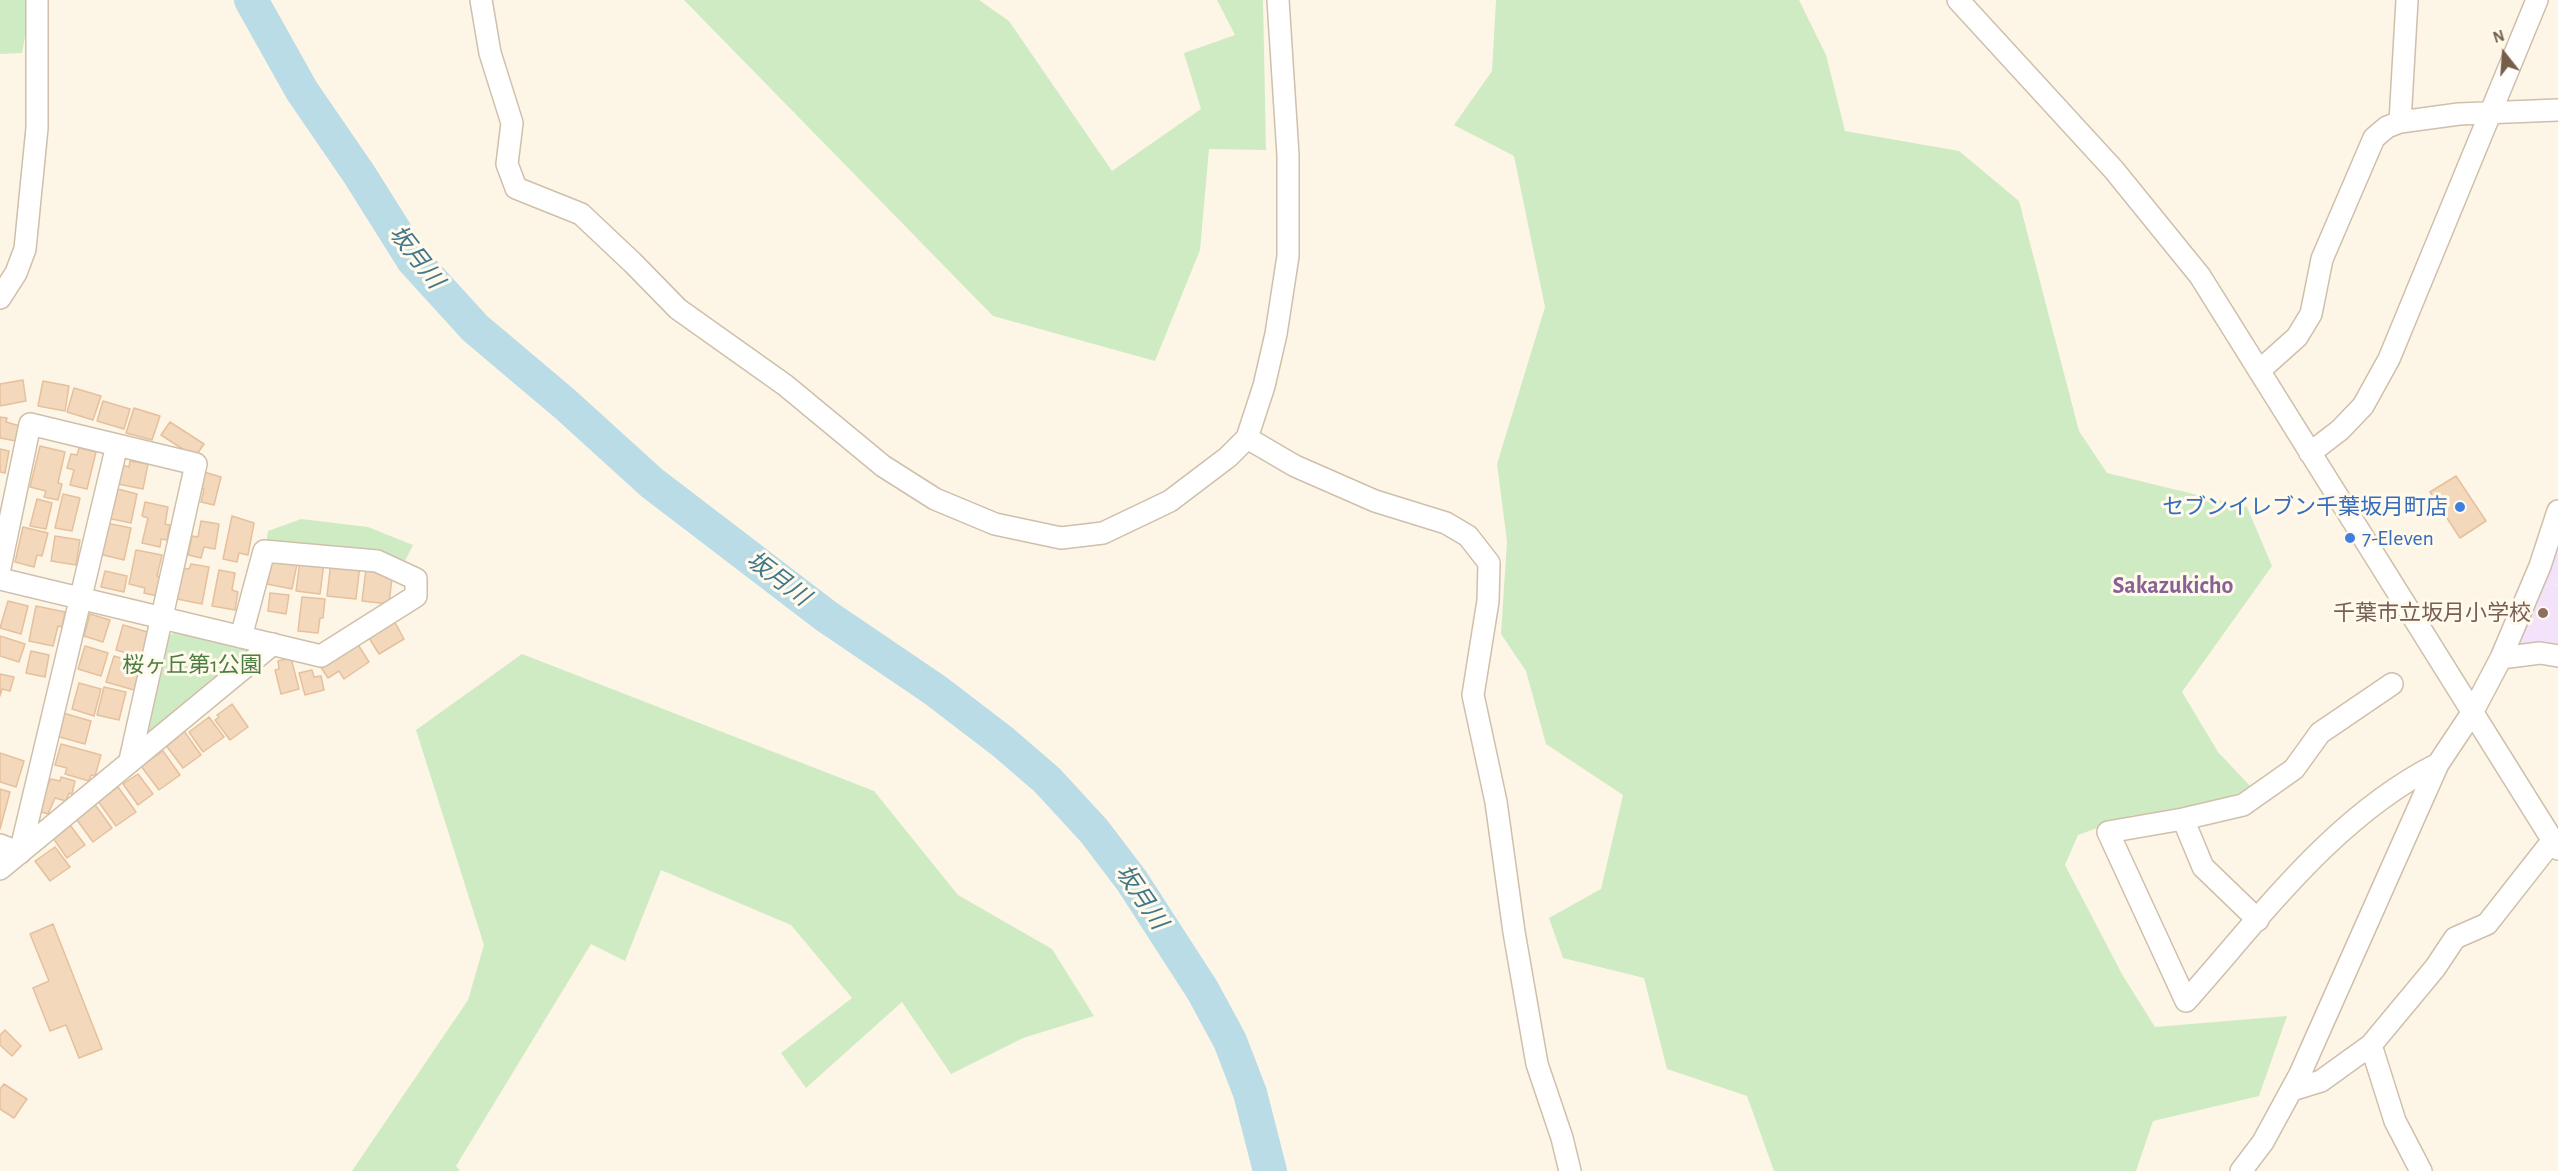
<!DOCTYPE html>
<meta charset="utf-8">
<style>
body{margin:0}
#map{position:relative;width:2558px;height:1171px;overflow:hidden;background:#fdf6e6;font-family:"Alegreya Sans",sans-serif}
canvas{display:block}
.north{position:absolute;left:2474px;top:24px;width:60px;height:60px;-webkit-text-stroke:4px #fffaec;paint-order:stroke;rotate:343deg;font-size:16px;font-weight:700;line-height:24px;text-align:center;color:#775e49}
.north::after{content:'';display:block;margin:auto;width:21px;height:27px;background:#775e49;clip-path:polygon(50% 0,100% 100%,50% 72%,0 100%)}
</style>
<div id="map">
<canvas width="2558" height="1171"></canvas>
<div class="north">N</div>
</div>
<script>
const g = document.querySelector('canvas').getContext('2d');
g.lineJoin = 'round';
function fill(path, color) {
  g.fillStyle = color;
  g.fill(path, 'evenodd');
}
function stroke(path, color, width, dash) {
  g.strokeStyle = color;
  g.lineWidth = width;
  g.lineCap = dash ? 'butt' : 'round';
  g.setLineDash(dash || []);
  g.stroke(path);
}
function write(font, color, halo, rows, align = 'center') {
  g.font = font + ' "Alegreya Sans","Noto Sans JP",sans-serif';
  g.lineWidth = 6;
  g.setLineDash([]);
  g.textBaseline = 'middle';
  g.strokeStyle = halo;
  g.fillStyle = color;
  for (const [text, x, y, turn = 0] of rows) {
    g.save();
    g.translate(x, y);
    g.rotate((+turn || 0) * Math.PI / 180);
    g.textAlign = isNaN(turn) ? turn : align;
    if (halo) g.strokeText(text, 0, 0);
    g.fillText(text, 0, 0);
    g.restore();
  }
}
fill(new Path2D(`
 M2558,543v42l-9,-4 9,5v65l-36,-6 -6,-5z`), '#f3e2f9');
fill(new Path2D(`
 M0,0h32l-10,53 -22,1z
 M684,0h295l30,21 103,150 89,-62 -17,-56 51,-18 -18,-35h46l3,150 -57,-1 -9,101 -45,111 -162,-45z
 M1496,0h303l27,55 19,76 114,20 60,50 60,230 28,42 140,34 25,59 -90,126 36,60 34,36 -98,38 -21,-11 -55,20 -13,30 58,111 32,51 132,-11 -28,80 -106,25 -17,50h-362l-27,-75 -80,-27 -23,-91 -81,-20 -14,-40 52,-29 22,-94 -77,-51 -20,-73 -25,-37 6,-93 -10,-77 48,-157 -31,-151 -60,-31 38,-54z
 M301,519l67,8 45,18 -11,22 -136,-23 2,-13z
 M180,630l78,19 -110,92 -5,-7 25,-98z
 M522,654l352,137 84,104 94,54 42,67 -71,22 -72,36 -49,-72 -96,86 -25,-35 71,-55 -61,-73 -130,-55 -36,91 -34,-17 -135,222 4,5h-108l116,-171 16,-55 -68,-215z`), '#cfebc3');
stroke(new Path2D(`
 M251,0l51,91 57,83 54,86 62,68 90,76 87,79 174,133 109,74 68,52 44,38 47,51 38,50 71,110 27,50 20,52 20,78`), '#b9dce7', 34);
const building = new Path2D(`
 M23,380l3,21 -26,5v-22z
 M43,381l26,5 -4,25 -27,-5z
 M74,388l27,8 -8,24 -26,-8z
 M103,401l27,8 -6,20 -27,-8z
 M134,408l26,8 -8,24 -26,-7z
 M0,417l7,1 -1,4 14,4 -4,15 -16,-3z
 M170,422l34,22 -9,13 -34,-22z
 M40,446l25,6 -7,31 4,1 -4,16 -14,-3 2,-6 -16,-4z
 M79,448l17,4 -9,37 -17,-4 4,-15 -7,-2 4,-14 6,1z
 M0,449l9,2 -4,22 -5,-1z
 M130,461l18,3 -5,25 -25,-5 4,-19 7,2z
 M204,472l17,5 -7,28 -13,-3 3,-13 -4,-1z
 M2456,476l30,45 -26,17 -30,-46z
 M114,488l23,6 -6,29 -24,-5z
 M63,494l17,4 -8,33 -17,-3z
 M37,499l15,4 -6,26 -16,-3z
 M145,502l23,5 -3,17 5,1 -3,15 -6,-1 -1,8 -18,-4 6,-25 -6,-2z
 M232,516l22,7 -6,32 -9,-2 -2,9 -14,-3z
 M201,521l18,3 -4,25 -11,-2 -3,11 -13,-3 4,-19 6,1z
 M106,523l25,5 -7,32 -25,-6z
 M23,527l25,6 -6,23 -5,-1 -3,12 -19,-5z
 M55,536l25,4 -4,25 -25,-4z
 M136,550l26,5 -5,21 4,1 -4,19 -13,-3 1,-5 -16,-4z
 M272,559l25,5 -5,25 -25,-5z
 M300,560l24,3 -4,31 -24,-3z
 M331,562l29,3 -4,34 -29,-3z
 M191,564l18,3 -7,37 -25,-5 6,-31 6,1z
 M366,569l14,1 12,8 -3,26 -27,-3z
 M219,570l16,3 -3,17 6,2 -3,18 -23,-4z
 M105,571l22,5 -3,16 -23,-5z
 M270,593l19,2 -3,19 -18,-3z
 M302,597l23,2 -2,19h-3l-2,15 -20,-2z
 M8,601l20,5 -7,28 -21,-6z
 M36,606l29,6 -3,15 -4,-1 -5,20 -24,-5z
 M90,614l20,6 -7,22 -19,-6z
 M392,617l12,22 -25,15 -13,-21z
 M123,625l28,8 -7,25 -28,-8z
 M0,636l25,8 -6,18 -19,-6z
 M357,643l12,19 -25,17 -5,-8 -11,7 -8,-12z
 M85,646l23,7 -7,23 -23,-7z
 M31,651l18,4 -4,22 -19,-4z
 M114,656l27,8 -7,26 -28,-8z
 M291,658l8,31 -18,5 -6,-24 4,-1 -1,-8z
 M312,670l2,7 7,-1 3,14 -19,5 -6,-22z
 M0,674l14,3 -4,14 -8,-2 -2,7z
 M79,683l22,6 -7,27 -22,-7z
 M104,687l22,5 -7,28 -22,-5z
 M232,704l16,23 -18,13 -15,-20 4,-3 -2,-2z
 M63,713l28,8 -6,23 -29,-8z
 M209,717l15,20 -21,15 -14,-20z
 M184,731l17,24 -18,13 -18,-24z
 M61,744l40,11 -6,21 -4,-1 -2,6 -24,-7 2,-6 -12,-3z
 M163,751l17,24 -21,15 -18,-24z
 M0,753l24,8 -8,26 -16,-5z
 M138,774l15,20 -15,11 -15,-21z
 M61,777l14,4 -3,13 -3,-1 -3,8 -11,-3 -7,16 -14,-4 17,-31 9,2z
 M118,787l18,25 -20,14 -18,-25z
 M0,789l10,3 -10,37z
 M93,802l19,26 -19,14 -19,-26z
 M70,825l15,20 -18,13 -14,-20z
 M55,847l15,20 -20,14 -15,-20z
 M53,924l49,125 -23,9 -13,-33 -16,6 -17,-43 16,-7 -19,-47z
 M5,1030l16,16 -9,10 -12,-11v-10z
 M4,1084l23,15 -13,19 -14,-9v-20z`);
fill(building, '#f3d8bc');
stroke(building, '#e6c09c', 1.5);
const minor = new Path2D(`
 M481,0l9,53 22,70 -5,41 9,24 65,26 52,49 45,46 107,76 98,81 52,33 60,25 66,14 42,-5 67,-32 58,-44 19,-19 17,-52 12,-52 12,-78v-101l-10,-155
 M1958,0l156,170 86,106 358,573
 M2400,122l7,-122
 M0,298l16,-25 9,-24 12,-121v-128
 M2259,371l38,-34 14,-23 11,-55 52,-121 13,-11 13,-5 59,-8 99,-4
 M1247,438l48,28 80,35 71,22 22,13 21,27 -1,38 -15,94 23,107 18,130 23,132 25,74 8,33
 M2310,453l30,-23 23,-24 26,-47 148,-359
 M0,568l30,-144 166,40 -66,296
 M0,579c107,26 214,51 321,77l95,-60v-17l-39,-18 -113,-10 -23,86
 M2501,658l39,-5 18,3
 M2392,684l-72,49 -26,36 -51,36 -60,14 -75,13 78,169c76,-85 148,-185 252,-237
 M2183,819l20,48 55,53
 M0,845l20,8 97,-408
 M0,869l273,-225
 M2371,1045l24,76 26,50
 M2292,1090l29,-9 50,-36 64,-77 20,-30 32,-14 66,-84
 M2241,1171l22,-29 37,-68 138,-310 34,-51 29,-55 39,-92 18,-55`);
stroke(minor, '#cfbfab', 24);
stroke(minor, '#fff', 21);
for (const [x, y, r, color] of [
 [2460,507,6,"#3f7fe0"],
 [2350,538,6,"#3f7fe0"],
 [2543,613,6,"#8d6e63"]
]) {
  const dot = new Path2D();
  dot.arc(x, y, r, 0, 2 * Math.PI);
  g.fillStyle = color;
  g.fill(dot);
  stroke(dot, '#fffaec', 2);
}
write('22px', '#366cbe', '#fffaec', [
 ["セブンイレブン千葉坂月町店",2448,507],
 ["7-Eleven",2362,538,"left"]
], 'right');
write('22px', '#785e54', '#fffaec', [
 ["千葉市立坂月小学校",2531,613]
], 'right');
write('22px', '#4c7d41', '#fffaec', [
 ["桜ヶ丘第1公園",192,665]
]);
write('italic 24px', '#42778b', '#fffaec', [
 ["坂月川",416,257,52],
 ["坂月川",778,579,37],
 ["坂月川",1141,897,56]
]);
write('bold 24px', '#886194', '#fffaec', [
 ["Sakazukicho",2173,586]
]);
</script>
